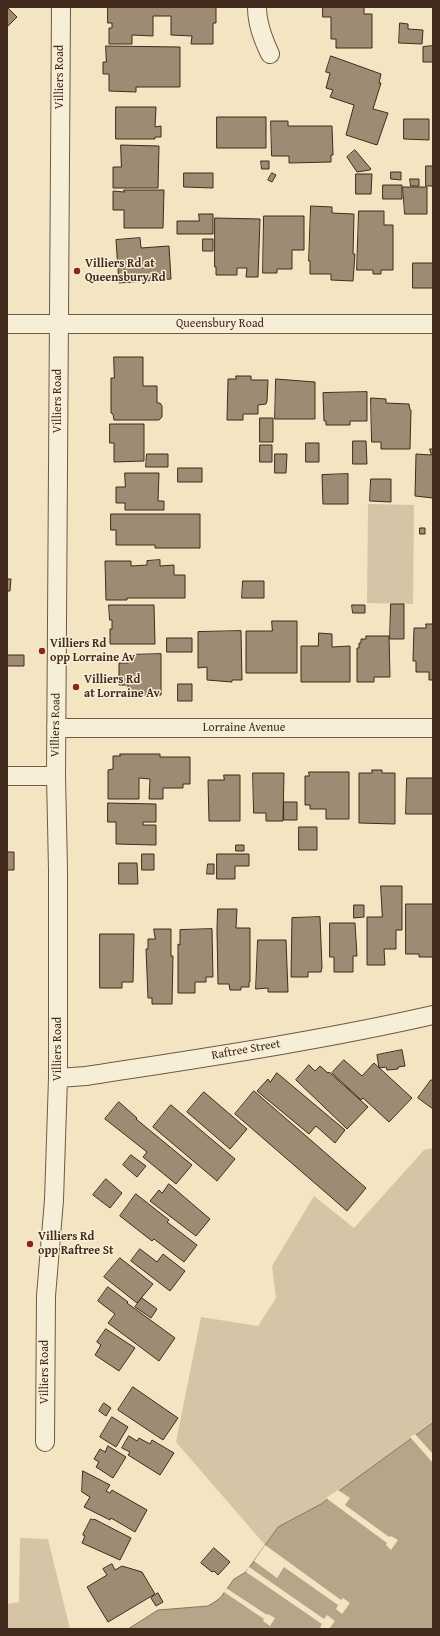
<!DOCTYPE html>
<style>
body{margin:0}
#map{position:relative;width:440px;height:1636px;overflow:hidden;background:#f3e5c2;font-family:"Gentium Book Plus",serif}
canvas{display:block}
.frame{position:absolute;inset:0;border:8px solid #422a1d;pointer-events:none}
</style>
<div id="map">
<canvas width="440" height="1636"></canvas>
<div class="frame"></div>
</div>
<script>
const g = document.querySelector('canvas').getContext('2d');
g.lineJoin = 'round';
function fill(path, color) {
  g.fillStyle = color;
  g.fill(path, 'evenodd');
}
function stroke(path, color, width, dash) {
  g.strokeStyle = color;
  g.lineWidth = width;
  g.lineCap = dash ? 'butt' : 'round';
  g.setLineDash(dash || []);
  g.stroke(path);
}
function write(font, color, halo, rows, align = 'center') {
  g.font = font + ' "Gentium Book Plus",serif';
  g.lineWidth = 3;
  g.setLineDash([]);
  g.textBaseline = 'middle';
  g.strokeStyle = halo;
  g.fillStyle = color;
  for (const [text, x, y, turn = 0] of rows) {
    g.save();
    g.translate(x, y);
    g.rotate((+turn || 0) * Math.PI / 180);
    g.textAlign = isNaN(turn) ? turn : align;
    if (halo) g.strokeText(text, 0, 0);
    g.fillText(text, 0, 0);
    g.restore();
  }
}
fill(new Path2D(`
 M368,504l46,1 -1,99 -46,-1z
 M433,1148v275l-112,81 -43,23 -13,18 -89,-103 25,-125 57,9 18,-28 -4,-32 42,-70 40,32 70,-78z
 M20,1538l28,1 22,90h-63v-25l12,-2z`), '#d5c5a6');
const water = new Path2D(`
 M433,1423v206h-305l30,-19 50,-4 8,-5 5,-4 13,-18 12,-7 32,-45 43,-23z`);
fill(water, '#b7a58a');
stroke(water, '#88745e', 1);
fill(new Path2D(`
 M415,1434l18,20v9l-23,-26z
 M338,1490l12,8 -5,7 44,32 2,-1 7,4 -7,10 -5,-5 1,-2 -61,-45z
 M265,1545l76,55 2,-2 7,5 -8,11 -6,-5 2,-4 -54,-38 -7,11 -23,-17z
 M249,1567l75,52 3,-4 8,6 -6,8h-6l-3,-2 2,-3 -76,-52z
 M226,1588l41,27 1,-1 7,4 -5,8 -7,-5 1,-2 -40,-27z`), '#f3e5c2');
const building = new Path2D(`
 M7,7l10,10 -10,10z
 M108,7h108v16h-3v21h-22l1,-8 -21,-1v-19h-18v20l-21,-1v9h-23v-16h3v-5h-4z
 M323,7h41v7h8v34h-36v-9h-5v-22h-8z
 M400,23l8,1v5l15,1 -1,14 -23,-1z
 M106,46l74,1v40h-44v5l-27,-1v-17h-6v-12h3z
 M433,46v16h-10v-15z
 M331,56l50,18 -2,9h2l-8,26 15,4 -11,32 -31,-10 8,-30 -24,-8 3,-7 -7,-2 4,-15 -4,-1z
 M116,107h40l-1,20 6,-1v11h-6v2h-39z
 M217,117h49v31h-49z
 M404,119h25v21l-25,-1z
 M271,121h17v5h44l1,29h-2v7l-42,1v-7h-17z
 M121,145l38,1 -1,42h-45v-21h8z
 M355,150l16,19 -1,1 -13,2 -10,-15z
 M261,161h8v8h-7z
 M426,166h7v20h-7z
 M391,172h10v8l-10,-1z
 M184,173h29v15l-29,-1z
 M272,173l4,2 -4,7 -4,-2z
 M356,174h16l-1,20h-15z
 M410,179h9v7h-8z
 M383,185h19v14h-19z
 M403,187h24v27h-22z
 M124,190h40l-1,38h-39v-18h-11v-19l11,1z
 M311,206l21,1v6l22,1 -1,40h2l-2,27 -22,-1v-6h-21v-13h-1z
 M359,211h25v14h9v45h-12v4h-8v-4h-16z
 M199,214h14v20h-36v-13h22z
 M264,216h40v34h-12v19h-15v4h-14z
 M215,218l45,1 -2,58h-12l1,-9h-10v7h-21v-8h-1z
 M140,238l1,10 28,-2 2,33 -52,4 -3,-43z
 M203,239h10v12h-10z
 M413,263h20v25h-20z
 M114,357h29v29h14v17h3l2,3v11l-3,3h-45l-1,-6 -2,-1v-35h3z
 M236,376h15v4h17l-1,21 -1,3 -8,1v9h-15v6h-16l1,-41h8z
 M276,379l39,3v37h-40z
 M367,392v29h-17v4h-24v-4h-2l-1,-28z
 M371,398l15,1v4l23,1 1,6h1l-1,39h-29v-7h-9z
 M260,418h13v24h-13z
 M110,424h34v37l-30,1v-19h-4z
 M353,441h13l1,23h-14z
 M306,443h13v19h-13z
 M260,445h12v17h-12z
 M430,449h3v49l-18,-2 1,-42 15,1z
 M147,454h21v13h-22z
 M275,454h12l-1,19h-11z
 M178,468h24v14h-24z
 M125,473h34l-1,28h6v9h-39v-7h-9v-16h9z
 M348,474v30h-25l-1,-29z
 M371,479h20v23l-21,-1z
 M111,514h89v34h-45v-3h-39v-15h-5z
 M420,528h5v6h-5z
 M160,560v6l14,-1v10h11v23h-58v2h-21l-1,-39h26v5l16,-1v-4z
 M7,579h4l-1,12h-3z
 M243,581h21v17h-22z
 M391,604h13v35h-14z
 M109,605h45l1,39h-45v-15h2v-9h-2z
 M352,605h13v8h-12z
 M272,621h25v52h-51v-42h26z
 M426,624h7v56h-4v-8h-13v-11h-3l1,-33h12z
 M241,631l1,49h-10v2l-25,-2v-13l-9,1v-36z
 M319,633l13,1v13l18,-1v36h-49v-36h17z
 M366,636h23l1,41h-16v5h-17v-34h2v-5h2v-4h5z
 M167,638h25v14h-25z
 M161,654v41l-33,1v-11h-9v-22h9v-8z
 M7,655h17v11h-17z
 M178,684h14v17h-14z
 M120,754h40v3h30v27h-7v4h-20v11h-14l1,-20 -11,-1v21h-31v-29l5,-1v-13h7z
 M372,770h10v3h13v51l-36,-1v-50h13z
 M309,772h40v47h-23v-10h-16v-4h-5v-29h4z
 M253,773h31l-1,48h-17v-8h-12z
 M224,775h16v46h-31l-1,-41h16z
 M407,778h26v36h-27z
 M284,802h13v18h-13z
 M108,803l48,1v18h-13v3h13v20l-40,-1v-22h-8z
 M299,827h18v23h-18z
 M236,845h8v6h-8z
 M7,852h7v18h-7z
 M142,854h12v16h-12z
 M217,854h32v12h-14v13h-18z
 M119,863h18l1,21h-19z
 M208,864h6v10h-7z
 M381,886h21v44h-6v19h-12l1,16h-18v-48h15z
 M406,904h27v53h-14v-3h-13z
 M354,905h10v12l-10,1z
 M218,909h19l-1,19h14v54h-1v5h-8v3h-11l-1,-6h-11l-1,-54z
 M320,917l2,50 -1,5h-13v5h-17l1,-59z
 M330,923h25l2,33h-4v16h-19v-15h-4z
 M154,929h17v27h2l-1,48h-20v-6h-4l-2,-49h2v-10h7z
 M212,929l1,48h-7v5h-11v11h-17v-49l2,1v-15z
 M100,934h34l-1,48h-11v6h-22z
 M258,940h28l2,52h-20v-4l-12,1z
 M402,1050l3,16 -7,1v2l-11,1 -1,-3 -7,1 -2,-13z
 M344,1060l18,16 12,-13 38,35 -23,24 -26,-24 -2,2 -29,-27z
 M309,1065l6,6 5,-5 8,7 1,-1 39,35 -21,22 -51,-49z
 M277,1073l68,57 -10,13 -19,-17 -7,8 -52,-43 11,-12 2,3z
 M431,1080h2v29l-15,-11z
 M254,1091l112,97 -19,23 -112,-97z
 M204,1092l43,37 -17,20 -43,-37z
 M119,1102l18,16 -1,1 56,46 -16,19 -33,-27 4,-5 -42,-33z
 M171,1105l64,54 -18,22 -64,-54z
 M131,1155l15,11 -9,11 -14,-12z
 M106,1179l16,14 -12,15 -17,-13z
 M169,1184l41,35 -14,17 -46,-35 9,-11 3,3z
 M136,1194l33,26 -2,2 30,23 -13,17 -30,-23 -2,2 -32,-25z
 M140,1249l17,13 6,-8 22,17 -15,20 -39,-30z
 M120,1258l33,26 -16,19 -33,-26z
 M108,1287l20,15 -1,1 48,35 -16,23 -51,-38 7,-9 -17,-13z
 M142,1298l15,11 -6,9 -16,-11z
 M106,1329l29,19 -16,23 -24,-16 6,-10 -4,-3z
 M133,1387l45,31 -15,22 -45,-30z
 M104,1403l7,5 -5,8 -7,-5z
 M112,1417l16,10 -12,20 -16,-10z
 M129,1436l8,5 2,-3 11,6 2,-4 22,13 -14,22 -32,-20 2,-3 -8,-4z
 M108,1446l18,11 -13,21 -17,-11 3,-5 -5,-3 6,-10 5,3z
 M83,1471l27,14 -4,6 4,2 2,-3 35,20 -12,22 -24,-14 -1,2 -26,-13 6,-10 -8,-5z
 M91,1519l2,1 1,-1 37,19 -11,22 -38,-17 3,-7 -2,-1z
 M214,1548l16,14 -12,13 -4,-4 -2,1 -11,-9z
 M112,1564l3,6 7,-4 20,6 13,22 -47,28 -21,-35 20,-12 -4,-6z
 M158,1593l5,9 -7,4 -5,-8z`);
fill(building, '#9e8b73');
stroke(building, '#422a1d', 1);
const minor = new Path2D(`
 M257,7c0,17 6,32 13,47
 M7,324h426
 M56,728h377
 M7,776h49
 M58,1078l28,-2c116,-18 233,-35 347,-61
 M45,1442l1,-146 8,-96 4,-122v-208l-2,-94 5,-769`);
stroke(minor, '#6e5946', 20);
stroke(minor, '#f7eed7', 18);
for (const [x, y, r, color] of [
 [77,271,4,"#8f2418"],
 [42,651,4,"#8f2418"],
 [76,687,4,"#8f2418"],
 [30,1244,4,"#8f2418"]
]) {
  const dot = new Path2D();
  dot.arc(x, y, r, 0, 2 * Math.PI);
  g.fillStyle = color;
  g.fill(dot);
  stroke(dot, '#f7eed7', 1.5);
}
write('12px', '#422a1d', '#f7eed7', [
 ["Villiers Road",60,77,-90],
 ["Queensbury Road",220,324],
 ["Villiers Road",58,401,-90],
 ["Villiers Road",56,725,-89],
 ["Lorraine Avenue",244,728],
 ["Villiers Road",58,1049,-90],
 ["Raftree Street",246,1050,-10],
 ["Villiers Road",45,1372,-90]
]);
write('bold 12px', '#422a1d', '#f7eed7', [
 ["Villiers Rd at",85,264],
 ["Queensbury Rd",85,278],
 ["Villiers Rd",50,644],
 ["opp Lorraine Av",50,658],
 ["Villiers Rd",84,680],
 ["at Lorraine Av",84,694],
 ["Villiers Rd",38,1237],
 ["opp Raftree St",38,1251]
], 'left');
</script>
